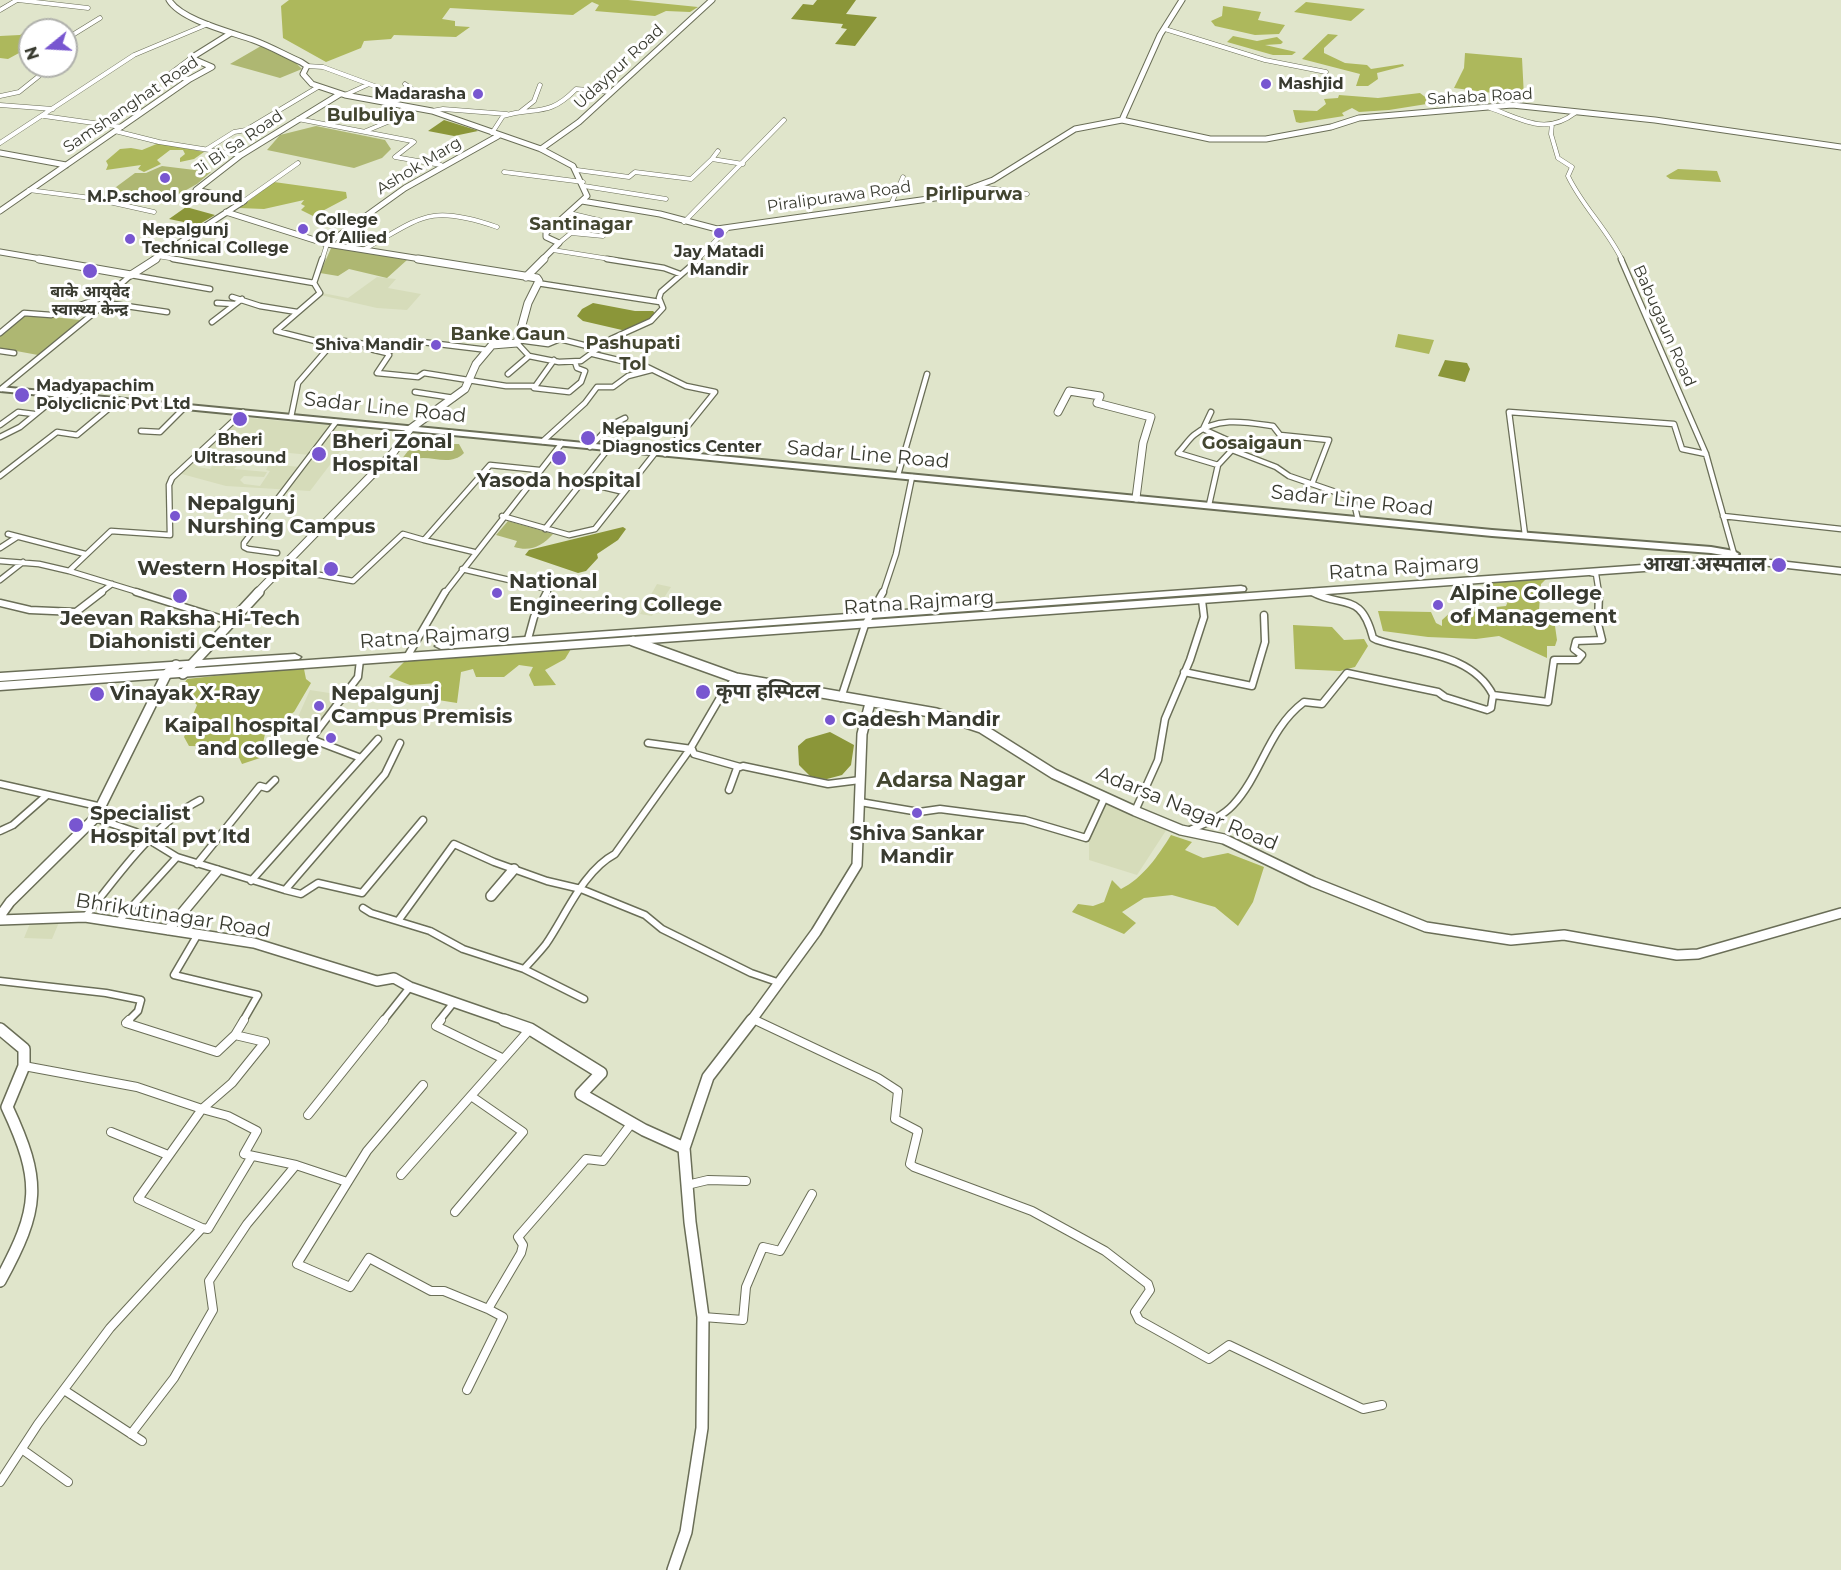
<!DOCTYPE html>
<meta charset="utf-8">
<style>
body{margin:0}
#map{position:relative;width:1841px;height:1570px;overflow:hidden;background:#e0e5cb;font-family:Montserrat,sans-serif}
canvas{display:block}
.north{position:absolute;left:18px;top:18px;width:60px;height:60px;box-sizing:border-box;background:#fff;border:2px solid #b0b1ac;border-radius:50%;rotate:252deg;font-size:16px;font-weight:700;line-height:24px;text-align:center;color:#393b30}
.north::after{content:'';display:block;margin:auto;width:21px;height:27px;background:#7856d0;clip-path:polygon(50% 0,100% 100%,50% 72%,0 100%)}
</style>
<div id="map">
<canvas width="1841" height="1570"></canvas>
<div class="north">N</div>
</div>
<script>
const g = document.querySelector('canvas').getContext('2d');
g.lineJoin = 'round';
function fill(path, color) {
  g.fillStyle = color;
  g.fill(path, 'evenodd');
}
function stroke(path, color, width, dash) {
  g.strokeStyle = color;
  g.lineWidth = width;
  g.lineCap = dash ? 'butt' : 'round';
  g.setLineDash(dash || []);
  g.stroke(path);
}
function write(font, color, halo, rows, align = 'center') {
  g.font = font + ' Montserrat,"Noto Sans Devanagari",sans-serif';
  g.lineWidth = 6;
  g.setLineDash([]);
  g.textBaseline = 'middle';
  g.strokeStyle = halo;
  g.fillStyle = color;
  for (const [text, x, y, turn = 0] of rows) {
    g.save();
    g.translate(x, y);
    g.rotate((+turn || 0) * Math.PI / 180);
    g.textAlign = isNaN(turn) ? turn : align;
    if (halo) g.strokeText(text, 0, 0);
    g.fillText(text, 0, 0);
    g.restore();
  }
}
fill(new Path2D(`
 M377,277l19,2 -8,9 33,6 -14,16 -30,-2 -57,-13 2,-2 26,5z
 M239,417l119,11 -48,63 -84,-5 -48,-13zM227,430l12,2 -12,15 83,8 -10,12 -21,-2 2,-7 -21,-3 -3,3 -28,-1 -7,8h-5l10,-12 -4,-1 -13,17 -13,-2 3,-3h5l11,-12h-11l3,-4h10l8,-10 -5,-1zM243,460h4l-2,3 7,-2 17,3 -3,6 4,1 -10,15 -16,-2 -4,-4 4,-4 20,1 3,-5 -33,-3z
 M657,584l14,3 -19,29 -12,-2z
 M310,690l32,5 -20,27 -24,-5z
 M1105,802l62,27 -30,46 -48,-15v-21z
 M60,920l-8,19 -28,-1 7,-17z`), '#d6dcba');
fill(new Path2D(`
 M261,46l35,17 6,6 -22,9 -50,-14z
 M316,126l69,14 6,9 -9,9 -28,10 -87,-18 13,-15z
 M162,166l49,6 -14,12 -27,15 -58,-9 23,-17h11z
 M332,246l75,14 -20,18 -38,-9 -11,7 -18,-3z
 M26,314l54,6 -5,8 -37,27 -38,-7v-13z
 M418,438l16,6h25l5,9c-12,12 -27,5 -41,5 -9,0 -16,4 -23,8l1,-6z
 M508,521l45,13c-11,12 -22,18 -39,13l3,-6 -21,-6z`), '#aeb772');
fill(new Path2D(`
 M289,0h339l70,7 -8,5 -24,-1 -11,5 -60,-5 4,-6 -7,-3 -19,13 -123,-7 -8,11 13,2v5l15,1 -14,10 -62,-2 -3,4 -27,2 -3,7 -35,14 -43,-24 -2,-32z
 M1306,2l59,7 -14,12 -57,-9z
 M1223,6l38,6 -3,8 27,5 -6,9 -24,1 -40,-9 -4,-5 11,-5z
 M30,28l26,2h-26v17l-22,12 -8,-1v-22l20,-1z
 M1328,34l10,1 -14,13v5l21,10 22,2 4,4 32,-5 1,2 -27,7 1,6 -10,7h-12l4,-12 -58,-15z
 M1233,36l24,5 20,-4 6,5 -2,2 -16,1 31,7 -4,3h-19l-46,-13z
 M1465,53l57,5 2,39 -70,-9 10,-20z
 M1420,93l13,10 -44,7 -30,2 -7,-4 -10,5 2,3 -44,7 -4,-1 -3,-12 24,1 9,-7 -2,-5 14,-1 1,-3 39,3z
 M159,143l45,9 -10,7 -14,3v-4l5,-4 -2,-4h-13l-13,10 4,4 -17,8 -6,-3 3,-4 -35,5 2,-5 -2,-4 14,-12 11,-1 11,2z
 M1678,169l39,2 4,11 -51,-3 -4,-3z
 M274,182l72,10 1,6 -34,18 -12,-6 4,-4 -4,-2 3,-4 -40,9 -25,-1z
 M1398,334l36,6 -5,14 -34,-7z
 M1547,578l-6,6 -2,26 21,9 -5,7 2,14 -2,6h-8v12l-48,-22 -23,3 -48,-2 -45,-6 -5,-20 53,1 5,11 6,3v-6l10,-9 36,1 8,-5 10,-1 6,-15 -5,-3 -8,5 -10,-1 -5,-11z
 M1293,625l39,2 12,13 20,-1 4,7 -13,21 -15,4 -45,-2z
 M571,649l-6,10 -20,11 11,15 -22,1 -5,-11 4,-8 -14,-2 -15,12h-28l-3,-8 -12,3 -4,31 -25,-4 6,-16 -28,2 -21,-8 18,-18z
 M295,667l9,2 2,10 5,4 -17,29 -28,17 -6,29 -18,6 -8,-17 -45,-1 -5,-9 13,-32 -16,-16 6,-10z
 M1171,835l21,7 -7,8 18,8 25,-5 36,14 -11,35 -15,24 -23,-19 -43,-12 -28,3 -22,14 14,11 -12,11 -52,-22 6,-8 15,2 11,-4 8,-22 9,9c22,-11 37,-33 50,-54z`), '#adb85c');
fill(new Path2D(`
 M817,0h39l-10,14 31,3 -22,29 -20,-2 12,-15 -6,-1 2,-4 -52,-5 12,-15 10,1z
 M444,120l32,10 2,1 -24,5 -26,-5z
 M186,207l29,8 -17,10 -29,-6z
 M593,303l42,8h18l3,3 -18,14 -16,2 -39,-9 -6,-5 5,-7z
 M1445,360l22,3 3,6 -5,13 -27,-6z
 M623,527l3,2 -8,11 -21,14 1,4 -12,13 -8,2 -53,-18 4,-5z
 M830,732l24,13 -3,20 -9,10 -15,4 -15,-1 -13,-13 -1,-19 8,-7z`), '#8b9639');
const streetFar3 = new Path2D(`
 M18,0l70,8
 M0,10l17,-10
 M1165,29l100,31 61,12
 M66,39l34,-21
 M307,66l16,1 46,17
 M190,79l-23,-3 24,-18
 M345,95l24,-11 19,7
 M0,96l19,-4 20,-16 -1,-4 11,-6
 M390,104l23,-14 -8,-6
 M0,105l53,4
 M1490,108c32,11 55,28 85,5
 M432,111l11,-2 64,5
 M520,112l14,-11 6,-16
 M44,116l78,11
 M298,119l114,22 2,1 -19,15 46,8
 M1552,124l-1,10 7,24 14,9 -4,9c14,30 40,54 54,84
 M115,131l44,11 82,13
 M366,131l24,-10
 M492,133l11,-17c33,-10 45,2 73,-27l35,3
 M0,143l134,-88 74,-31
 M207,149l27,-17 12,-2 72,-43
 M712,159l6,-8
 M577,170l52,7 6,-5 56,7 21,-20 31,5
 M504,172l79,10
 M584,186l82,13
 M975,186l52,8
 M29,190l62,8 63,14
 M244,201l54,-38
 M892,202l11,-25
 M684,222l100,-102
 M559,243l12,-10 32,3 12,-12 -46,-11
 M363,250c58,-32 65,-47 134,-23
 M553,250l63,10
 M157,256l25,4
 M322,260l5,-16
 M697,260l30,-31`);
const streetFar2 = new Path2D(`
 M173,259l141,24
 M607,259l57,9 16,6
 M1621,259l85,195 28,100
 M537,283l123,19
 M232,297l28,9 37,6
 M106,303l61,9
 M217,303l17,1
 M212,322l30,-23
 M0,333l24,-20 27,2 56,-19 24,-21 79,14
 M518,340l30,4 12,-5 39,10
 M331,343l13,-2 21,3 3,1 -2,3 21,5 9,-6 19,2 7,-7 66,8
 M517,343l12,13 30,6 22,-1 30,-22 40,-18 12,-13 -4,-10 2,-6 38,-33
 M0,351l14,2
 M387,353l2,2 -12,18 41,4 6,-4 82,13h27
 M593,354l54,13 39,19 29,6 -50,62
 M554,360l-20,28 35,4 12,-10 4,-11 -8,-3 -2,-6
 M508,374l21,-18
 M1,389l105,-86 3,-3 -2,-4
 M415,392l39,6
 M1211,412l-8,17 31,14 -2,7
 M291,417l7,-34 33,-38 -55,-14 44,-38 -6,-10 8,-24
 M0,425l18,-13 16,2
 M141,431l19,1 25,-25
 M0,437l20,-10 39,-32
 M543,441l42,-38 12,-16h16l15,-11 23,-6
 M590,447l21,-22 14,-7
 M1218,465l-40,-12c6,-6 10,-13 16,-18 23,-19 52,-13 79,-9l7,9 49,5 -17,44
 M898,475l29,-101
 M0,476l57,-44 20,3 42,-35
 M582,482l42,10
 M1209,505l9,-40 14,-15 44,17 13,9 64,22 5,22
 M502,516l67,19 26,-6 60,-76
 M1723,516l118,13
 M545,529l63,-80
 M8,534l77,20
 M1525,535l-16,-123 165,12 8,25 24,5
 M0,548l17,-11
 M474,552l-50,-12 66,-75 49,5
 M277,553l-29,-4 -4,-2v-4l92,-121
 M0,561l39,3 30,7
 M281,568l72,13 50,-47 21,6
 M462,569l86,20 -2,4
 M1591,573l5,1 3,19
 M0,580l23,-18
 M1312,592l3,1
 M100,593l12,-9
 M141,593l-72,-22 42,-40 59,4 -1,-50 3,-7 71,-66
 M445,593l117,-150
 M883,593l13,-39 16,-77`);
const streetFar1 = new Path2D(`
 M136,592l96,30
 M1312,592c32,17 49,-1 61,46l4,2c39,13 95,13 116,55
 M0,603l30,7 46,2 26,-20
 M528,639l6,-22 13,-25
 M407,657l38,-65
 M360,660l-2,17 -47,62 50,19
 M1184,672l68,14 13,-44 -1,-27
 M841,698l24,-73 18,-33
 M648,743l44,6 2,5 46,13
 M0,784l102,23
 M729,790l8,-22 6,-2 85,18 32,-4
 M860,802l59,10 21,-3 85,11 61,18 19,-41
 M1135,811l23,-51 7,-41 25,-59 14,-43 -2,-17
 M95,818l41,14 41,25 108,33 100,-116 15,-31
 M0,831l13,-6 33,-29
 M1188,831c15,-7 33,-13 45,-26 29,-31 35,-76 71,-103l18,2 25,-31 91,19 7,5 42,13 4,-2 2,-13 55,7 6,-42h24l4,-5 -8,-6 2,-8 26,-1 -4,-16 1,-32
 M197,864l63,-78 7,2 8,-8
 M251,881l127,-142
 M285,890l16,4 17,-11 44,10 61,-73
 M363,908l8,5 59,18 33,18 61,20c7,-8 15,-16 22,-25 20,-29 37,-73 69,-90l75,-105 31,-53 15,-18
 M85,917c32,-40 68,-93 115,-117
 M398,921l56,-77 40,18 53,19 34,8 64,26 17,14 89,44 29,10
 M118,922l59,-65
 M198,934l-24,41 84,20 -15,26
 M524,969l60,30
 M0,981l106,12 35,7 -3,11 -10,10
 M753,1019l5,2
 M383,1021l27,-34
 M439,1021l15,-19`);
const street = new Path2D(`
 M441,1020l-5,6 66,32
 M755,1020l123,58 20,13 -3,28 23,12 -8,33 4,3 118,44 73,40 43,33 2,6 -15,22 4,8 70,39 20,-14 134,64 19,-4
 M235,1035l9,-15
 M24,1066l113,21 65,22 30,-26 33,-41 -30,-7 -18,17 -91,-29 3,-3
 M423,1085l-56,66 -70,113 53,23 19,-29 62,33h13l44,18
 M308,1115l76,-95
 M111,1132l57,23
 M296,1165l51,17
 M401,1175l129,-146
 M687,1185l21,-5 38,1
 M455,1212l68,-80 -52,-36
 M202,1228l6,1 44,-73
 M703,1317l40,3 3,-33 17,-40 17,4 32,-57
 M64,1390l78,51
 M467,1390l36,-73 -15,-8 33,-56 2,-8 -5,-8 68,-78 17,2 28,-37
 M23,1450l45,32
 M0,1482l38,-58 72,-96 92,-100 -64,-29 64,-90 26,7 29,15 -13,23 52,11 -49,59 -38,57 4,29 -39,68 -43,56`);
const secondaryFar3 = new Path2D(`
 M169,0c12,20 62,32 84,40 17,6 32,15 48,22l6,4 -4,8 9,10 33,11 87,16 109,38 32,17 14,30 -41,37v4l13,6 -17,17
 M1122,120l38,-85 22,-35
 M541,149l38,-27 133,-122
 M0,153l66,12
 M244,201l-48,-11 45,-35 99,-61
 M582,201l78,13 57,15 232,-33 44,-16 82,-51 47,-9 88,19h56l65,-12 28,-9 153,-13 143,15 186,27
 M0,211l190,-132 22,-12 -21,-9 40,-25
 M226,212l101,32 100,16
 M327,244l78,-56 93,-52
 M0,252l47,8
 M153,260l91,-59`);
const secondaryFar2 = new Path2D(`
 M39,259l92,16 25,-16
 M526,277l18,-18
 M1058,412l11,-21 31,5 -3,7 54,14 -8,26 -7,55
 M257,593l136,-140 17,-24 55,-40 11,-25 16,-19 25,-2 11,-40 11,-22 -2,-3 -119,-19`);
const secondaryFar1 = new Path2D(`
 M633,641l103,37 200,35 45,15 73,46 81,37 46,19 43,9 89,43 113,45 85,13 53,-5 113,20 21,-1 143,-41
 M183,674l76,-82
 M491,896l23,-27
 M0,916l10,-14 85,-84 71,-143 10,-10
 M0,920l85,-3 169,26 123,38 17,-3 16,9 98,34
 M168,930l49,-59
 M751,1021l65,-89 41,-67 5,-131 8,-31`);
const secondary = new Path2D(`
 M504,1020l26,9 71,44 -20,21 63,36 40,18
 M0,1029l24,20v17l-17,41c35,75 33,101 -7,174
 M673,1570l13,-38 16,-104 1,-111 -13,-95 -6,-74 24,-71 44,-57`);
const primary = new Path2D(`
 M0,387l1492,143 219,17 23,4 5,3 -5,3 -23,-4 -219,-17 -1492,-145z`);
const highway = new Path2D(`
 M1727,559h34l80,9v6l-80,-9h-34l-1727,125v-8z
 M1241,586l4,1 1,2 -1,2 -804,58 -6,-3 6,-3z
 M295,654l6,3 -2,2 -299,22v-8z`);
stroke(streetFar3, '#6a6e57', 5);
stroke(streetFar2, '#6a6e57', 7);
stroke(streetFar1, '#6a6e57', 9);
stroke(street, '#6a6e57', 10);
stroke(secondaryFar3, '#6a6e57', 7);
stroke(secondaryFar2, '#6a6e57', 9);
stroke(secondaryFar1, '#6a6e57', 12);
stroke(secondary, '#6a6e57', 14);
stroke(primary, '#6a6e57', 4);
stroke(highway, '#6a6e57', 3);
stroke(streetFar3, '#fff', 4);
stroke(streetFar2, '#fff', 4.5);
stroke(streetFar1, '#fff', 6);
stroke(street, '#fff', 8);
stroke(secondaryFar3, '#fff', 5);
stroke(secondaryFar2, '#fff', 7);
stroke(secondaryFar1, '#fff', 9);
stroke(secondary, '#fff', 11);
fill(primary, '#fff');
fill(highway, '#fff');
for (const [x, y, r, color] of [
 [1266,84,6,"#7856d0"],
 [478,94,6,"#7856d0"],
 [165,178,6,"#7856d0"],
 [303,229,6,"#7856d0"],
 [719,233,6,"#7856d0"],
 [130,239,6,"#7856d0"],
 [90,271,8,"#7856d0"],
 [436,345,6,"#7856d0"],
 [22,395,8,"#7856d0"],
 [240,419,8,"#7856d0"],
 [588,438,8,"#7856d0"],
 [319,454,8,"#7856d0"],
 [559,458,8,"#7856d0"],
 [175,516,6,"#7856d0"],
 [1779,565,8,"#7856d0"],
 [331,569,8,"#7856d0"],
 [497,593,6,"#7856d0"],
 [180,596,8,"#7856d0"],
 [1438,605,6,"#7856d0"],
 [703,692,8,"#7856d0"],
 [97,694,8,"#7856d0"],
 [319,706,6,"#7856d0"],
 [830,720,6,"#7856d0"],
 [331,738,6,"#7856d0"],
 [917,813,6,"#7856d0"],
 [76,825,8,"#7856d0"]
]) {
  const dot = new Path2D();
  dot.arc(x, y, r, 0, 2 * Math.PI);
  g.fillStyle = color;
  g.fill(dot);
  stroke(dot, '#fff', 2);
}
write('16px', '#393b30', '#fff', [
 ["Udaypur Road",619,67,-43],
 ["Sahaba Road",1480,97,-3],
 ["Samshanghat Road",131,105,-34],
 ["Ji Bi Sa Road",239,143,-34],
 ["Ashok Marg",419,166,-31],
 ["Piralipurawa Road",839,197,-8],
 ["Babugaun Road",1664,326,66]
]);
write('bold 16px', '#393b30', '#fff', [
 ["Mashjid",1278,84],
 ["Madarasha",466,94,"right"],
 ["M.P.school ground",165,197,"center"],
 ["College",315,220],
 ["Of Allied",315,238],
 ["Nepalgunj",142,230],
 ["Technical College",142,248],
 ["Jay Matadi",719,252,"center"],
 ["Mandir",719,270,"center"],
 ["बाके आयुवेद",90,292,"center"],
 ["स्वास्थ्य केन्द्र",90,310,"center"],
 ["Shiva Mandir",424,345,"right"],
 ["Madyapachim",36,386],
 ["Polyclicnic Pvt Ltd",36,404],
 ["Nepalgunj",602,429],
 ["Diagnostics Center",602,447],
 ["Bheri",240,440,"center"],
 ["Ultrasound",240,458,"center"]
], 'left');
write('bold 18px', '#434630', '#fff', [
 ["Bulbuliya",371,116],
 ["Pirlipurwa",974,195],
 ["Santinagar",581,225],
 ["Banke Gaun",508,335],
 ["Pashupati",633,344],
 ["Tol",633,365],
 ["Gosaigaun",1252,444]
]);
write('20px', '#393b30', '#fff', [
 ["Sadar Line Road",385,408,6],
 ["Sadar Line Road",868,455,5],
 ["Sadar Line Road",1352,501,6],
 ["Ratna Rajmarg",1404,568,-4],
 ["Ratna Rajmarg",919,603,-4],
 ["Ratna Rajmarg",435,637,-4],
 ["Adarsa Nagar Road",1187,809,22],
 ["Bhrikutinagar Road",173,916,9]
]);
write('bold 20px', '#393b30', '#fff', [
 ["Bheri Zonal",332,442],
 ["Hospital",332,465],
 ["Yasoda hospital",559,481,"center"],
 ["Nepalgunj",187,504],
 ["Nurshing Campus",187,527],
 ["आखा अस्पताल",1766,565,"right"],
 ["Western Hospital",318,569,"right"],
 ["National",509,582],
 ["Engineering College",509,605],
 ["Alpine College",1450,594],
 ["of Management",1450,617],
 ["Jeevan Raksha Hi-Tech",180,619,"center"],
 ["Diahonisti Center",180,642,"center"],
 ["कृपा हस्पिटल",716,692],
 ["Vinayak X-Ray",110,694],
 ["Nepalgunj",331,694],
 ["Campus Premisis",331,717],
 ["Gadesh Mandir",842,720],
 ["Kaipal hospital",319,726,"right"],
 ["and college",319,749,"right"],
 ["Specialist",90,814],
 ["Hospital pvt ltd",90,837],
 ["Shiva Sankar",917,834,"center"],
 ["Mandir",917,857,"center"]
], 'left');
write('bold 21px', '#434630', '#fff', [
 ["Adarsa Nagar",951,781]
]);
</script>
